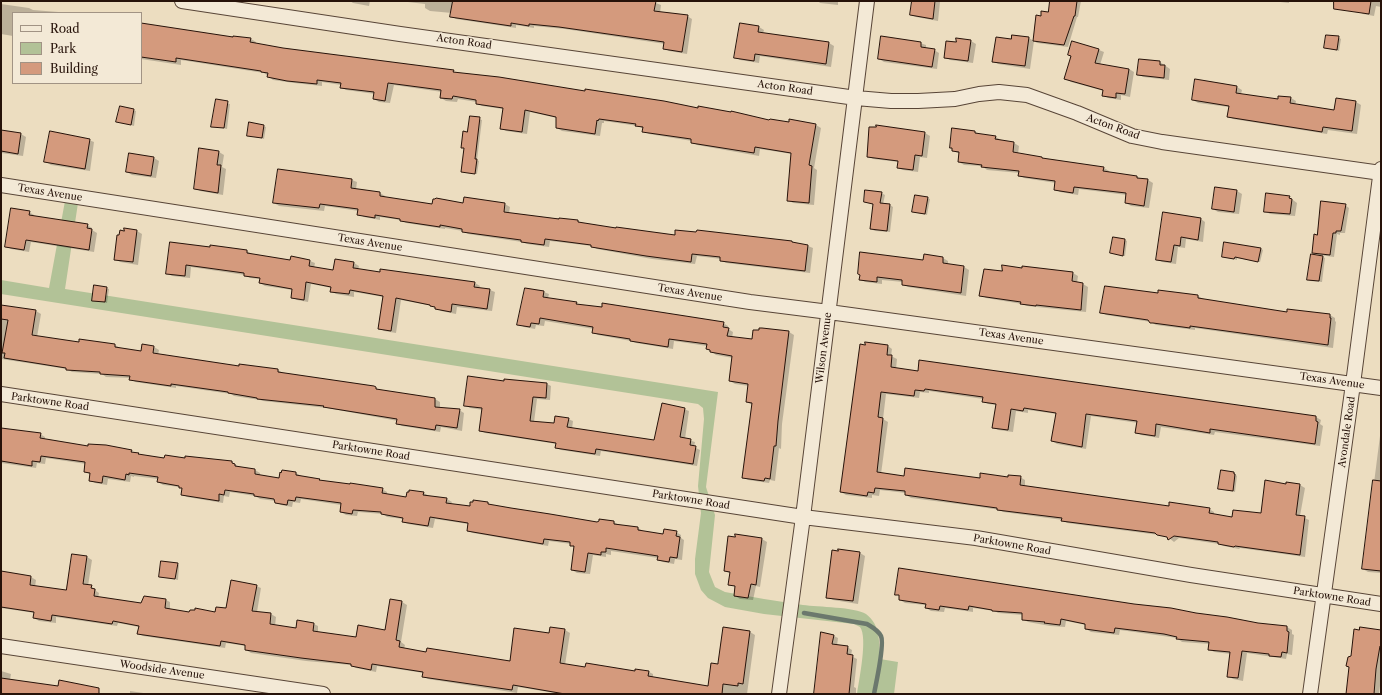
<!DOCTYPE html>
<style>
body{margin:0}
#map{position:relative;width:1382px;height:695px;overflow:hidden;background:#ecddc0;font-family:"Libre Caslon Text",serif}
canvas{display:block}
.frame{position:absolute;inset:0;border:2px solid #261209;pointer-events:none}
.legend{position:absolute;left:12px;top:12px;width:130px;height:72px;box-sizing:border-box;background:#f3e9d6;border:1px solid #a19384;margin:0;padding:5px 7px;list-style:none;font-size:12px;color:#261209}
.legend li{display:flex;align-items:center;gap:8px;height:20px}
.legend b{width:20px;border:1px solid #a19384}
</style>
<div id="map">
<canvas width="1382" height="695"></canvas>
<div class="frame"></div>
<ul class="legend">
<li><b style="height:5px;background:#f3e9d6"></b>Road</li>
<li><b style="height:11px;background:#b2c297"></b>Park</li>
<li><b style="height:11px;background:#d49a7d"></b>Building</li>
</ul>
</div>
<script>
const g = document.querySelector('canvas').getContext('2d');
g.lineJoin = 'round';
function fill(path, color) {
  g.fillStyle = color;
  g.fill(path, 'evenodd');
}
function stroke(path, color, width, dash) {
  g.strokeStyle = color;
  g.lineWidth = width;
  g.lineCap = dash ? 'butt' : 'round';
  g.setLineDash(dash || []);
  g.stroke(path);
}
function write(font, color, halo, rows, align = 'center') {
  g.font = font + ' "Libre Caslon Text",serif';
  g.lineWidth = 3;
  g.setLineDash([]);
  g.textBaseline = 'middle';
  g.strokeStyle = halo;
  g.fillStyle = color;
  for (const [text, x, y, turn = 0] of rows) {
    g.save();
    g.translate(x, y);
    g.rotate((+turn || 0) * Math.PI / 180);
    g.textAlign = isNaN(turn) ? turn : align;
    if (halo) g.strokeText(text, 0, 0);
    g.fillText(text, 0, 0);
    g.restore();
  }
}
fill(new Path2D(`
 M65,201l13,2 -13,86 653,103 -12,95 9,28 -6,57 6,15 10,5c26,5 52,9 78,13 15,2 52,2 63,9 15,11 13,30 14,45l18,3 -4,32h-37c2,-14 11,-57 3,-67 -2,-1 -4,-2 -6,-3l-90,-10 -39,-7 -17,-9 -7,-8 -6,-16v-15l6,-46 -3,-27 6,-67 -1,-11 -5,-4 -697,-110v-14l48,8z`), '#b2c297');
fill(new Path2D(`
 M350,1h20l-1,5 -16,-3z
 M399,1h246l11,2 5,2 -1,8 27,3 5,3 -5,35 -18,-3 -5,-3 1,-4 -100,-15 -31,-3v2l-18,-3v3l-60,-9 -5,-3 1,-3 -22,-2 -5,-3v-4z
 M818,1h20v4l-18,-2z
 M913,1l27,1 -2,19 -22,-4 -5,-2z
 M1051,1h30l-3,16h-1l-9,30 -31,-4 -3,-2 -4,28 -32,-5 -5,-3 19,-20 1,-5 16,2 5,3 8,-24 7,-4z
 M1272,1h17v2z
 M1359,1h22v6l-5,-1 -2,10 -11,-2 -5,-3z
 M1,4l28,4 4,2 38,3h-58v23l-12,-2z
 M141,24l93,14 17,1 5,3v2l27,5 170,22 4,2 313,48 46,4 5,3 -7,40 3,2 -3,35 -21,-2 -5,-3 4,-46 -32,-5 -1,7 -62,-11 -5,-3v-1l-43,-7 -6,-3 1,-2 -6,-3 -34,-5v2h-2l-2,13 -38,-5 -5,-3v-10l-27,-6 -3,22 -21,-3 -5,-3 2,-19 -21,-3 -5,-3v-1l-19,-3 -1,3 -11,-1 -5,-3 1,-6 -48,-7 -4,18 -11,-1 -5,-3 1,-5 -29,-4 -5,-3v-2l-19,-3v4l-28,-3 -21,-3 -9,-7 -83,-13v5l-40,-6z
 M740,24l19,3 5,3 -1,3 66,10 5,3 -3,21 -71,-11 -1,7 -19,-3 -5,-3z
 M1338,37l3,2 -2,12 -14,-3z
 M971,41l5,3 -3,19 -23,-3 -5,-3 11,-14z
 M920,43l6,2v3l8,2 5,3 -2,16 -53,-7 -5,-3z
 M1099,50l5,2 -4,13 29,4 5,3 -4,25 -9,-2v5l-13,-2 -5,-3 1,-4 -33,-9 -5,-3z
 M1160,62l10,7 -1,11 -26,-3 -5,-3z
 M1196,81l41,6 5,3 -1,4 38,6v-3l12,1 5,3 -1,4 40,6 2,-12 19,3 5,3 -4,29 -29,-4 -1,4 -94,-15 -5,-3 1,-9 -31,-4 -5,-3z
 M216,101l14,3 -3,25 -15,-3z
 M120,107l16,4 -2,15 -16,-4z
 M471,117l11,3 -5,40 2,1 -2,13 -13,-2v-24l-2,-1 6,-14z
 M263,126l3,1 -2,12 -16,-4z
 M1,131l20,3 5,3 -3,19 -22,-3z
 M975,132l5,2 16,3 5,3 -1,1 14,2 5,3 -1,8 24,4 3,2 59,8 5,3v2l28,4 4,2 7,1 5,3 -4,25 -18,-2 -5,-3 1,-8 -48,-6 -1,6 -18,-3 -5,-3 1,-6 -32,-5 -5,-3 1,-2 -33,-3 -5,-4 -18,-1 -5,-3 1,-8 -7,-3z
 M925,133l5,3 -3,22 -7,-1 -2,15 -15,-2 -5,-2 1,-6 -26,-3 -5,-3z
 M89,140l5,2 -4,29 -39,-6 -5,-3z
 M200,149l19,3 5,3 -2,12 4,2 -3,26 -23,-4 -5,-3z
 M130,154l24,4 5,3 -3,17 -24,-3 -5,-3z
 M352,180l5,2 -1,7 24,4 5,3v2l48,7 72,-1 5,3 -1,6 69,8 3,2 36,7 59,6 132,10 5,2 -3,25 -84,-10 -5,-3v-1l-24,-3 -2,8 -43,-5 -55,-10 -5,-3 -42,-5 -1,6 -22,-3 -5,-2 -54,-8 -5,-3 -18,-3v1l-39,-6 -5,-3 -21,-3v3l-16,-3 -5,-3v-3l-34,-5 -1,5 -45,-5 -5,-3z
 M1216,188l21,3 5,3 -3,20 -21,-2 -5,-3z
 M881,193l4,2 -2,9 7,1 3,2 -3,25 -15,-1 -4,-2 3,-24 -9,-3z
 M1289,197l8,6 -2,13 -25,-2 -5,-3z
 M927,198l3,1 -3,16 -14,-3z
 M1345,205l4,3 -4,25h-5v2l-3,-1 -3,23 -15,-2 6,3 -3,24 -12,-1 -2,-2 12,-23 -7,-4 5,-16z
 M29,212l5,3v1l53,9 5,3v2l5,3 -3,19 -63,-10 -2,10 -18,-3 -5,-3z
 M1164,213l37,6 4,3 -2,20 -17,-3 -1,9 -7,-1 -2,17 -14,-2 -5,-3z
 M125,229l12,2 5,3 -4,31 -18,-3 -5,-3z
 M1125,240l2,1 -2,15 -13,-3z
 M171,243l76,8 5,3 39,8v-4l19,3 5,2 -1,5 20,3 2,-10 18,2 5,3 -1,4 117,13 5,3 -1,2 11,2 5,2 -3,19 -35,-4 -1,7 -15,-3 -8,-5 -32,-6 -5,33 -12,-2 -5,-3 5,-31 -30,-5v5l-18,-3 -5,-3 1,-3 -21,-4 -3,18 -11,-2 -5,-3 1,-7 -28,-4 -5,-3 1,-4 -11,-1 -5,-3 -54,-8 -1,11 -18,-2 -5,-3z
 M1260,248l3,2 -3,12 -23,-4v2l-14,-3z
 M925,256l18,2 5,3v3l16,3 5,3 -3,26 -58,-9 -5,-3v-2l-21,-2v4l-17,-2 -5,-3 64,-18z
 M1023,267l50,6 5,3 -1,7 6,1 5,3 -2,25 -59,-6 -5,-2 -36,-6 -5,-3 21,-22 21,-4z
 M106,288l3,1 -2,14 -14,-3z
 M1159,291l39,5 5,3 85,14 42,2 5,3v3l1,1 -3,26 -138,-20v2l-39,-5 -5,-3 -45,-7 -5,-3 58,-18z
 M544,292l5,2 -1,4 28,5 6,3 141,17 5,3v3l5,3 -1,6 21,2 9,-11 27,3 5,3 -12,89 -1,25 -2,-1 -4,33 -5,-1 -1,3 -21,-3 -5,-3 9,-72 -5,-3 2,-16 -14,-2 -5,-3 3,-23 -17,-3 -9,-7v-2l-33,-5 -1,8 -37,-6 -5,-2 -33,-6 -5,-3 1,-3 -49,-8 -1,5 -8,-1 -1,4 -11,-2 -5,-3z
 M1,306l35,5 5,3 -4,23 43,6 35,2 5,3 22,4 12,-5 5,3 -1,5 82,12 38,3 5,3 90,13 8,5 54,8 5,3v6l19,2 5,3 -2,18 -21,-4 -1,5 -38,-6 -5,-3 1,-2 -71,-13 -64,-7 -3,-1 -26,-4 -3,-2 -55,-8v2l-41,-6 -4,-4 -25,-1 -4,-3 -30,-2 -5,-3 -66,-10z
 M888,346l4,3 -1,7 6,3 -1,10 22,3 2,-11 396,56 5,3 -1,4 3,2 -3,20 -105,-14 -1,3 -53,-8 -2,11 -18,-3 -5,-3 2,-9 -47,-7 -5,33 -29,-5 -5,-3 5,-27 -29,-4v3l-12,-2 -3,21 -15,-2 -5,-3 4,-22 -9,-1 -5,-3v-2l-54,-8v2l-9,-1 -1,6 -33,-4 -3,25 5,3 -7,52 24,3 76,2 39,-2 5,3v7l144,20 40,2 5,3v3l19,3 28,-4 26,-31 13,2 5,3 -5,28 9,4 -4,37 -65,-9 -1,1 -15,-3 -5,-2 -40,-6 -5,4 -5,-4 -10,-3 -92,-12 -4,-3 -60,-8 -3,-2 -26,-4 -63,-8 -5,-3v-2l-26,-3 -1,6 -7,-1v3l-26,-3 -5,-3z
 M505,382l42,2 4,2 -1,14 -13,-1 -3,23 21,2 13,-5 5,2 -1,8 83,12 29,-32 5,2 -4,28 10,3 -1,5 6,3 -3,16 -96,-15 -1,5 -39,-6 -4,-2v-4l-72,-11 -4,-2 2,-21 -13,-2 -5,-3z
 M1381,428v145l-13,-1 -5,-3z
 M1,429l39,5 5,3v3l43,7 43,4 5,3 29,5 67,3 8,6 15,2 5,3v3l20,3 16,-6 5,3 18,4 63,9 5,3v3l20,3 17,-5 5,3 18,3 5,3 -1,2 20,3 17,-4 5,3 104,17 17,-1 5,3 19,3 5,3 21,4 12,-3 5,3v3l3,2 -2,20 -7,-1 -1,5 -11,-2 -5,-2v-2l-47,-7v4l-5,-1v3l-13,-2 -3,19 -13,-1 -5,-3 3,-22 -4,-3v-1l-22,-3 -1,5 -75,-13 -5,-2v-7l-33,-5 -2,9 -25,-4 -5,-2 1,-3 -17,-2 -4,-3 -25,-2 -1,4 -11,-1 -5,-3v-7l-40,-6 -1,4 -7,-1 -1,5 -11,-2 -5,-3v-1l-16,-2 -5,-3 -25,-4 -1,5 -5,-1 -1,7 -36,-6 -5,-3 1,-6 -3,-1 -17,-2 -5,-3v-3l-24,-3v1l-3,-1 -1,6 -22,-3 -1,6 -12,-2 -5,-3v-5l-5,-4 1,-7 -40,-6 -1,6 -8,-1 -1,5 -35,-5z
 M1234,473l3,3 -2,16 -15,-3z
 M736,536l26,3 5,3 -7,45 -4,-1 -3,14 -13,-1 -5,-3 1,-9 -7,-3 2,-10 -6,-3z
 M860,553l5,3 -7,48 -25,-4 -5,-3z
 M73,555l14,2 5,3 -4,26 8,3v2l3,2 -1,5 44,6 24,-4 4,2v8l20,3h26l11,-4 29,-23 5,2 -4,24 14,2 5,3 -1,9 22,3 17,-5 4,2v7l39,5 29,-7 5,-31 11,2 5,3 -6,37 4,3 -1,4 23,4 83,9 40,-28 1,-6 14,2 5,3 -5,32 21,3 63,4 4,2v4l56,9 9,-22 32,-33 5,3 -8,59h-186l-43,-7 -1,6 -89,-14 -5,-3 1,-3 -47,-7 -1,6 -20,-4 -5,-3 -45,-4 -55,-8 -5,-3v-4l-20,-3 -1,5 -82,-12 -4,-2v-7l-21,-4 -1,3 -61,-9v6l-17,-2 -5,-3 1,-5 -34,-5v-36l30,5 5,3 -1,7 32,4z
 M177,564l2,1 -1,15 -18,-4z
 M897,594l361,30 29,3 5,3v4l2,1 -2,20 -5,-1 -1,5 -39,-6 -4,28 -10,-2 -5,-3 3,-22 -17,-2 -5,-3 1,-5 -28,-2 -5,-4 -7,-1 -50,-7 -1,5 -28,-3 -5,-3v-4l-20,-4 -1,6 -15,-1 -22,-4 -5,-3v-4l-25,-2 -3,-2 -22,-3v4l-28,-4 -1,4 -13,-1 -5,-3v-3l-21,-2 -5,-3v-4z
 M1381,631v47l-2,16h-32l5,-38z
 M834,636l4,2 -1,8 10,1 5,3 -1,6 6,3 -3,28 2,1v6h-41z
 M1,671l10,3 -1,6 92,14h-101z
 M130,691l20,3h-20z`), '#0003');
stroke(new Path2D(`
 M804,613l63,11c5,3 11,6 14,12 4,8 -5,47 -7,58`), '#6b786d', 4.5);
const building = new Path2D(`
 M453,1h203l-2,10 34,4 -6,37 -19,-3 1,-7 -105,-15 -30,-3v2l-18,-3v3l-61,-9z
 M912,1h23l-2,18 -23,-4z
 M1050,1h27l-2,15h-1l-10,29 -31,-4 3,-26 5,1v-5l7,1z
 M1334,1h37l-2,13 -35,-5z
 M141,23l92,14v-1l18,2 -1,4 33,6 171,22 -1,2 46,5 86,14v-2l79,12 34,7v-2l33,6v-1l38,9 1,-1 19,3v-3l27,5 -7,41 3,1 -3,37 -22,-2 4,-48 -36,-6 -1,6 -63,-10v-4l-49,-7 1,-5 -8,-1 1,-2 -37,-5 -1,2 -1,-1 -2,14 -39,-6v-11l-31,-7 -3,22 -22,-3 3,-21 -27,-4v-4l-23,-4 -1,3 -12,-1 1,-8 -53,-7 -3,18 -12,-2 1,-7 -34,-4 1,-5 -24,-3v4l-30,-3 -20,-4 1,-4 -7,-1v-1l-85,-13v4l-35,-5z
 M740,23l19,3 -1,6 71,10 -3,22 -71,-10 -1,7 -20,-3z
 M1012,35l17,2 -4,29 -33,-4 4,-25 15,2z
 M1326,35l13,1 -2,14 -13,-2z
 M881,36l40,6v5l14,2 -3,18 -54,-8z
 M956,38l15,2 -3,21 -24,-3 2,-17 10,1z
 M1072,41l27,8 -4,14 34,6 -4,25 -9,-1v5l-14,-2 1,-6 -39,-11 7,-23 -3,-1z
 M1139,59l21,2v4h5l-1,13 -27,-3z
 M1195,79l42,7 -1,7 42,6v-3l13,1 -1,6 44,7 2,-12 20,3 -4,30 -29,-4 -1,5 -95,-15 2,-11 -37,-6z
 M216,99l12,2 -4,27 -13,-1z
 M120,106l14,3 -3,16 -15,-3z
 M470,116l10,1 -5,42h2l-2,15 -14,-2 3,-24h-3l2,-17 4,1z
 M249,122l15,3 -2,13 -15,-2z
 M876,125l49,7 -3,24 -7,-1 -2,15 -16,-2 1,-7 -31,-4 2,-30h7z
 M952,128l23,3v2l21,3 -1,3 19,3 -1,10 29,5v1l62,9 -1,4 34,5v2l11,1 -4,27 -19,-3 1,-10 -52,-6 -1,6 -13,-2 -6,-1 1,-9 -37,-5 1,-5 -38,-4 1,-2 -24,-3 1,-10 -7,-1v-3h-2z
 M1,130l20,3 -3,21 -17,-3z
 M50,131l40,8 -5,30 -41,-7z
 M199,148l20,3 -2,14h4l-3,28 -24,-4z
 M129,153l25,4 -3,19 -25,-4z
 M278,169l74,10 -1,9 29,4v4l52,8 1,-5h2l1,-1 27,5 1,-6 41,6 -1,9 55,7v-1l19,2v2l38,6v-1l59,8v-5l21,2 1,-2 95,11v1l16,3 -3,26 -85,-10v-4l-28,-3 -1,8 -45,-6 -55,-9v-2l-46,-6 -1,6 -23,-3v-2l-59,-8v-3l-22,-4v2l-40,-6v-2l-25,-4v3l-18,-3 1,-6 -38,-5 -1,4 -46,-5z
 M1215,187l22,3 -3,22 -22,-3z
 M865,190l17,2 -2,11 10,1 -3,27 -17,-2 3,-25 -9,-2z
 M1266,193l24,3 -1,2 3,1 -2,15 -26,-2z
 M915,195l13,2 -3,17 -13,-2z
 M1321,201l25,3 -5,27h-5v2h-3l-3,22 -18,-2 2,-19 3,1z
 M11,208l19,3 -1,4 59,9 -1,4 5,1 -3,21 -63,-10 -2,10 -19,-3z
 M1163,212l38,6 -3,22 -17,-3 -1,9 -6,-1 -3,17 -15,-2z
 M124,228l13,2 -4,32 -19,-2 3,-25h2l1,-5 4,1z
 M1113,237l12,2 -2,17 -13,-3z
 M170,242l40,5v-2l37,5v3l43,7 1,-4 19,4 -1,6 24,4 2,-11 19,3 -1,6h1l26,4v-3l95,13 -1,5 16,2 -3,20 -35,-5 -1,8 -16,-3v-2l-5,-1v-1l-34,-7 -5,33 -13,-2 5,-33 -33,-6 -1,4 -19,-2 1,-5 -25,-5 -2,18 -13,-2 1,-9 -33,-6 1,-5 -16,-2v-3l-58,-8 -1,11 -19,-2z
 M1224,242l37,6 -3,14 -23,-5 -1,2 -12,-2z
 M860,252l63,8 1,-6 19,3v6l21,3 -3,27 -59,-8v-5l-25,-3v5l-18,-2 1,-5 -2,-1z
 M1311,254l12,2 -4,25 -12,-1z
 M1002,265l20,3v-2l51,6 -1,9 11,2 -2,27 -45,-5v1l-16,-2 1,-2 -42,-6 5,-27 18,2z
 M94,285l13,2 -2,15 -13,-1z
 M1105,286l53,7v-3l40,5v3l89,14v-3l43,5v4h1l-3,27 -138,-19v2l-37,-5h-3l-2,-3 -48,-7z
 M525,288l19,3 -1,6 34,5 -1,2 26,3v-4l122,19 -1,5 6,1 -2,8 25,3 1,-9h6v-2h3l27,3 -11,90 -2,25h-2l-4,33 -5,-1 -1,3 -22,-3 10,-75 -6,-1 2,-18 -19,-3 3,-25 -22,-4v-2l-4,-1 1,-5 -38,-5 -1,8 -38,-6v-2l-38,-6 1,-6 -53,-9 -1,6 -8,-1 -1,4 -13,-2z
 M1,305l35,5 -4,25 47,7v-3l36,5v3l26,4 1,-7 12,2 -1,7 86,13v-2l39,5v3l96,14 2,1v2l59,9v9l25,2 -3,19 -21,-3 -1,5 -19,-3 -20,-3 1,-5 -74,-12 1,-1 -67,-7v-1l-29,-5v-1l-57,-8v2l-42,-6 1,-4 -30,-2v-2l-34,-2v-2l-62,-10 1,-5h-3l6,-33 -7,-1z
 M865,342l23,3 -1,10h5l-1,12 27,4 1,-11 397,56v5l2,1 -3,22 -105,-15v4l-54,-9 -1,12 -20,-3 2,-12 -51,-7 -4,33 -31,-6 5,-28 -32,-5 -1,3 -12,-2 -3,21 -16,-2 4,-24 -14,-2 1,-5 -58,-8 -1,2 -9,-1 -1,6 -33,-4 -3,25 5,1 -6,54 27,4 1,-8 75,10v-5l28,4v-2l13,1 -1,9 149,21v-4l41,6 -1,5 23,4 1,-7 28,3 4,-33 21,4v-2l14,2 -4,31 9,1 -5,39 -65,-9 -1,1 -16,-3v-2l-44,-6 -6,4 -1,-3 -10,-2 -2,-2 -94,-12 1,-3 -65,-8v-2l-29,-4 -63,-9v-4l-30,-3 -1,5 -6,-1 -1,4 -27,-4 20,-148 5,1z
 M468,376l36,5v-2l43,4 -1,15 -13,-1 -3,24 24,2 1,-7 14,2 -2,9 87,13 8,-37 23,5 -5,29 11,2 -1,6 6,1 -3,18 -97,-15 -1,5 -40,-6 1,-5 -77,-12 3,-23 -18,-2z
 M1,428l40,5 -1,5 48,8v-2l18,1 26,5 -1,2 8,1 -1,1 26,4 1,-3 20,3v-2l47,5v2l3,1v2l20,3v5l24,4 1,-6 1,1 1,-3 14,2v3l24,4 -1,1 31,4v-1l33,5 -1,5 24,4 1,-5h2v-2l15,2 -1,3 24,3 -1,5 24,3v-4h3v-2l15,2v2l23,4 39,6 47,8 2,-1v-2l15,2v3l24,3v3l25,4 1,-5 13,2 -1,5 4,1 -3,21 -7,-1 -1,5 -12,-2 1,-4 -52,-8v4h-5v3l-13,-2 -3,19 -14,-2 3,-24h-4v-4l-26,-3 -1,5 -76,-13 1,-8 -38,-6 -2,9 -26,-4 1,-4 -22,-4v-2l-28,-2 -1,4 -12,-2 1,-9 -45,-6 -1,4 -7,-1 -1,5 -12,-2 -1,-4 -20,-3v-2l-29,-4 -1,5 -5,-1v7l-38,-6 1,-7h-3v-2l-22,-4 1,-5 -29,-4v2l-3,-1 -1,6 -22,-4 -1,7 -13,-2 1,-8 -6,-1 1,-10 -44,-6 -1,6 -8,-1v5l-31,-5z
 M1221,470l13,2v2h1l-2,17 -15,-2z
 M1373,480l8,1v90l-19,-2z
 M735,534l27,4 -6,47 -5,-1 -3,14 -14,-2 1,-10 -7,-1 2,-13 -6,-1 4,-35 7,1z
 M838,549l22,3 -7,49 -27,-3 6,-48 6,1z
 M72,554l15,2 -4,28 9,1 -1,3 4,1 -1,7 47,7 3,-7 22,3 -1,9 24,4 1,-2h5v-2l20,4 1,-5 10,1 5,-28 26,5 -5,26 19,2 -1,11 26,4 1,-8 17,3 -1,8 43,6 2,-12 27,5 5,-31 12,2 -6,39 4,1 -1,6 27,5 1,-4 83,13 4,-33 35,5 1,-6 15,2 -5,34 25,4 1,-4 49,8v-2l14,2 -1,5 60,10 3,-23 7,1v-1l5,-36 27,4 -7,53 -5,-1v3l-15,-2 -1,10h-157l-52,-9 -1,5 -90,-13 1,-5 -51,-8 -1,6 -20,-4v-2l-50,-6 -56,-8v-5l-24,-4 -1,5 -83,-12 2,-8 -26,-5 -1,3 -60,-9 -1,6 -18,-3 1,-6 -33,-5v-36l30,5 -1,9 36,5z
 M161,561l17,2 -3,16 -16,-2z
 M899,568l235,36 37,4 25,5 31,4 31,6 29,3v5l2,1 -2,21 -5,-1 -1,5 -12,-1v-2l-27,-3 -4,27 -11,-1 3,-25 -22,-2 1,-8 -33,-3 1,-2 -13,-3 -49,-6 -1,5 -29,-4v-5l-24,-5 -1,6 -16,-2 1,-1 -23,-2v-7l-30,-2v-1l-23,-4 -1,4 -28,-4 -1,4 -14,-2 1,-4 -27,-4v-5h-4z
 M1360,627l21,3v16h-1l-4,23 -2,25h-28l3,-27 -3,-1 2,-9 3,-1 3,-27 5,1z
 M821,632l13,3 -2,9 16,2 -1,8 6,1 -4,39h-35z
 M1,678l57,8 1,-6 40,8v6h-98z`);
fill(building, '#d49a7d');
stroke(building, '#261209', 1);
const street = new Path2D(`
 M182,1l218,33 456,64 35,3h27l37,-2 24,-5 20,-2 28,3 50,18 55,23 30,6 219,31
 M1,185l749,117 79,10 552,76
 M1,394l802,123 173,21 215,37 190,29
 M1,646l322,48
 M779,694l24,-177 64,-516
 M1310,694l43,-310 28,-215`);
stroke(street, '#584537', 16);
stroke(street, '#f3e9d6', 14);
write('10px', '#261209', '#f3e9d6', [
 ["Acton Road",464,42,8],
 ["Acton Road",785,88,8],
 ["Acton Road",1113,127,20],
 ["Texas Avenue",50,193,9],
 ["Texas Avenue",370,243,9],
 ["Texas Avenue",690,293,9],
 ["Texas Avenue",1011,337,8],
 ["Wilson Avenue",824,348,-83],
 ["Texas Avenue",1332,381,8],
 ["Parktowne Road",50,402,8],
 ["Avondale Road",1347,432,-82],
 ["Parktowne Road",371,451,9],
 ["Parktowne Road",691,500,9],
 ["Parktowne Road",1012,545,10],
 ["Parktowne Road",1332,597,9],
 ["Woodside Avenue",162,670,8]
]);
</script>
